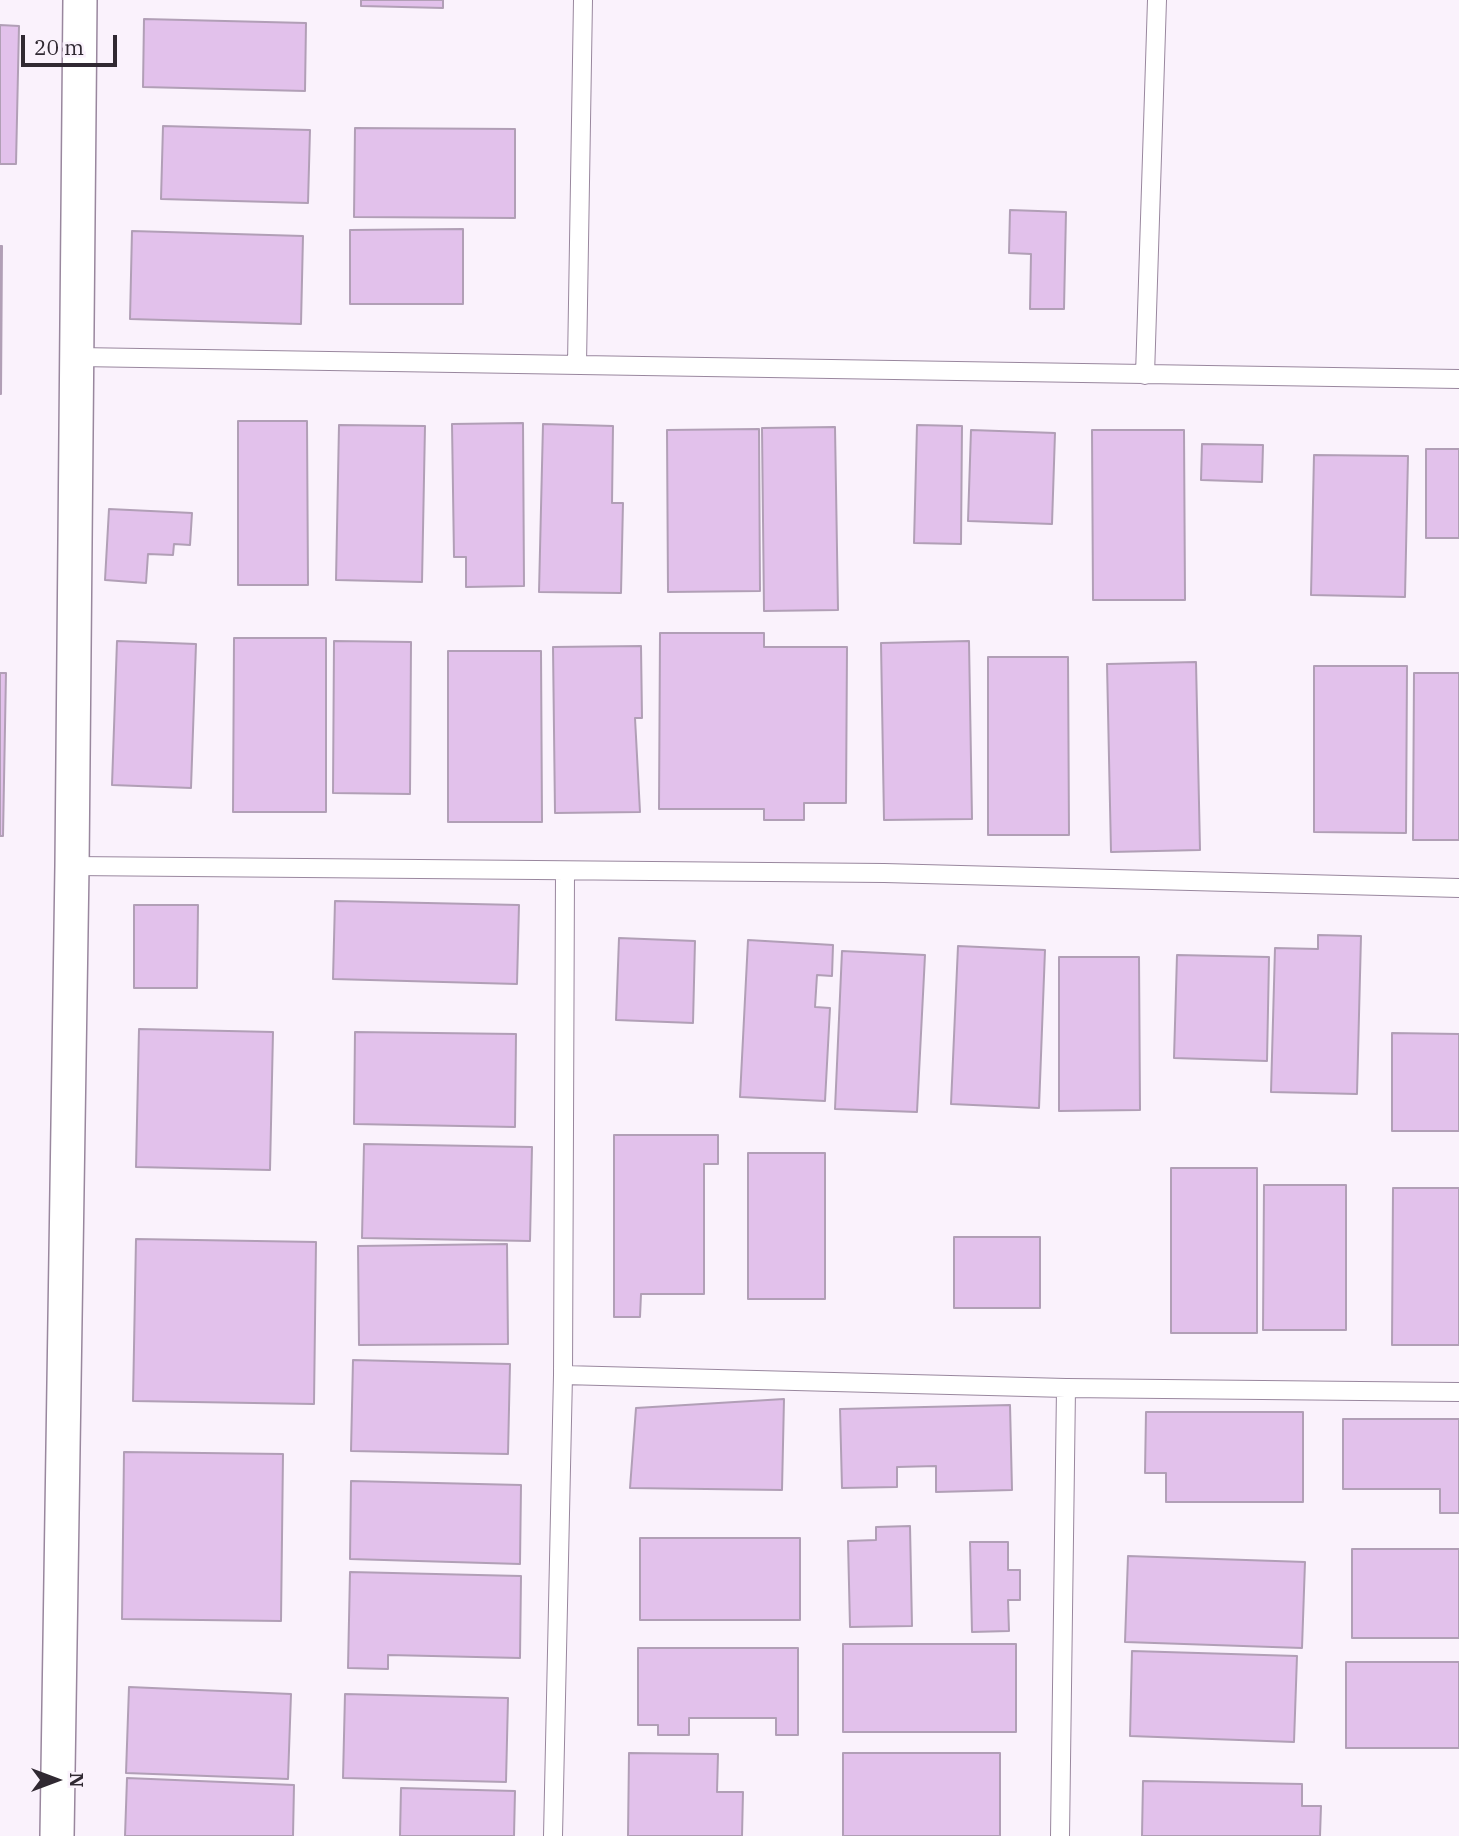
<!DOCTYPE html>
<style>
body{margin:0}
#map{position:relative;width:1459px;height:1836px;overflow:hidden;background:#faf2fc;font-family:"IBM Plex Serif",serif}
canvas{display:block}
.north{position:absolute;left:21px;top:1745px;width:70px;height:70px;-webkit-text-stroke:5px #faf2fc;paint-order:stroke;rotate:90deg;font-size:19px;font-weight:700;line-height:28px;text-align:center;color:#302932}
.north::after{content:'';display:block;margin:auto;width:24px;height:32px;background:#302932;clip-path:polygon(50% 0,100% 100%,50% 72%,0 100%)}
.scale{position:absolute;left:21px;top:35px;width:96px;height:32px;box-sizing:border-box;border:4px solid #302932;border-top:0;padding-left:9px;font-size:21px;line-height:24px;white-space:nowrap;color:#302932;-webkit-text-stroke:5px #faf2fc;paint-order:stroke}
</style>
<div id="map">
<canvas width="1459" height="1836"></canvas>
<div class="north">N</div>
<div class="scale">20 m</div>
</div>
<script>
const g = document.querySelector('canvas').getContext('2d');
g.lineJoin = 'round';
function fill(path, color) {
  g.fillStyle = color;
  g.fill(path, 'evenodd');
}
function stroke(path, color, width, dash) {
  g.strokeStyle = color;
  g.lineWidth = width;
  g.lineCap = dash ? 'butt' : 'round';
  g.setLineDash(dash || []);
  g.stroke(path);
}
const building = new Path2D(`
 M361,0h82v8l-82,-2z
 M144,19l162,4 -1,68 -162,-4z
 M0,25l19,1 -3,138h-16z
 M163,126l147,4 -2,73 -147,-4z
 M355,128l160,1v89l-161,-1z
 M1010,210l56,2 -2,97h-34l1,-55 -22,-1z
 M463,229v75h-113v-74z
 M132,231l171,5 -2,88 -171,-5z
 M0,246h2l-1,148h-1z
 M238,421h69l1,164h-70z
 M523,423l1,163 -58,1v-30h-12l-2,-133z
 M543,424l70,2 -1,77h11l-2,90 -82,-1z
 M339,425l86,1 -3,156 -86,-2z
 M917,425l45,1 -1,118 -47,-1z
 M835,427l3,183 -74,1 -2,-183z
 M759,429l1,162 -92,1 -1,-162z
 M971,430l84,3 -3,91 -84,-3z
 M1092,430h92l1,170h-92z
 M1202,444l61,1 -1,37 -61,-2z
 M1426,449h33v89h-33z
 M1314,455l94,1 -3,141 -94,-2z
 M109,509l83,4 -2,32 -16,-1 -1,11 -25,-1 -2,29 -41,-3z
 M660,633h104v14h83l-1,156h-42v17h-40v-11h-105z
 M234,638h92v174h-93z
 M117,641l79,3 -5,144 -79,-3z
 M334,641l77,1 -1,152 -77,-1z
 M969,641l3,178 -88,1 -3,-177z
 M641,646l1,72h-7l5,94 -85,1 -2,-166z
 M448,651h93l1,171h-94z
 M988,657h80l1,178h-81z
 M1196,662l4,188 -89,2 -4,-188z
 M1314,666h93l-1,167 -92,-1z
 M0,673h6l-3,163h-3z
 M1414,673h45v167h-46z
 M335,901l184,4 -2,79 -184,-5z
 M134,905h64l-1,83h-63z
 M1318,935l43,1 -4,158 -86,-2 4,-144 43,1z
 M619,938l76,3 -2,82 -77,-3z
 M748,940l85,5 -1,31 -15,-1 -2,32 15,1 -5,93 -85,-4z
 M958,946l87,4 -6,158 -88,-4z
 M842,951l83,4 -8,157 -82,-3z
 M1177,955l92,2 -2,104 -93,-3z
 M1059,957h80l1,153 -81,1z
 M139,1029l134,3 -3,138 -134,-3z
 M355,1032l161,2 -1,93 -161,-3z
 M1392,1033l67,1v97h-67z
 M614,1135h104v29h-14v130h-63l-1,23h-26z
 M364,1144l168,3 -2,94 -168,-3z
 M748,1153h77v146h-77z
 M1171,1168h86v165h-86z
 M1264,1185h82v145h-83z
 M1393,1188h66v157h-67z
 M954,1237h86v71h-86z
 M136,1239l180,3 -2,162 -181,-3z
 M507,1244l1,100 -149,1 -1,-99z
 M353,1360l157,4 -2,90 -157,-3z
 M784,1399l-2,91 -152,-2 6,-80z
 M1010,1405l2,85 -76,2v-26l-39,1v20l-55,1 -2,-79z
 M1146,1412h157v90h-137v-29h-21z
 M1343,1419h116v94h-19v-24h-97z
 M124,1452l159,2 -2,167 -159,-2z
 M351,1481l170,4 -1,79 -170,-5z
 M910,1526l2,100 -62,1 -2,-86 28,-1v-13z
 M640,1538h160v82h-160z
 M970,1542h38v28h12v30h-12l1,31 -37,1z
 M1352,1549h107v89h-107z
 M1128,1556l177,6 -3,86 -177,-6z
 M350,1572l171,4 -1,82 -132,-3v14l-40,-1z
 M843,1644h173v88h-173z
 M638,1648h160v87h-22v-17h-87v17h-31v-10h-20z
 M1132,1651l165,5 -3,86 -164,-6z
 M1346,1662h113v86h-113z
 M129,1687l162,7 -3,85 -162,-6z
 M345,1694l163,4 -2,84 -163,-4z
 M629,1753l89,1 -1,38h26l-1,44h-114z
 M843,1753h157v83h-157z
 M127,1778l167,7 -1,51h-168z
 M1143,1781l159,3v22h19l-1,30h-178z
 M401,1788l114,3 -1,45h-114z`);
fill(building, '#e2c1eb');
stroke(building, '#b19fb6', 2);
const lane = new Path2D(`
 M78,357l1381,22
 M577,364l6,-364
 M1145,375l12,-375
 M72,866l812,7 575,15
 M563,1375l503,13 393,4
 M553,1836l10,-461 2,-503
 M1060,1836l6,-448`);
const street = new Path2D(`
 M57,1836l15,-970 8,-866`);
stroke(lane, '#99879e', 20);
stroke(street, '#99879e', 36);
stroke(lane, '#fff', 18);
stroke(street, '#fff', 33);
</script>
